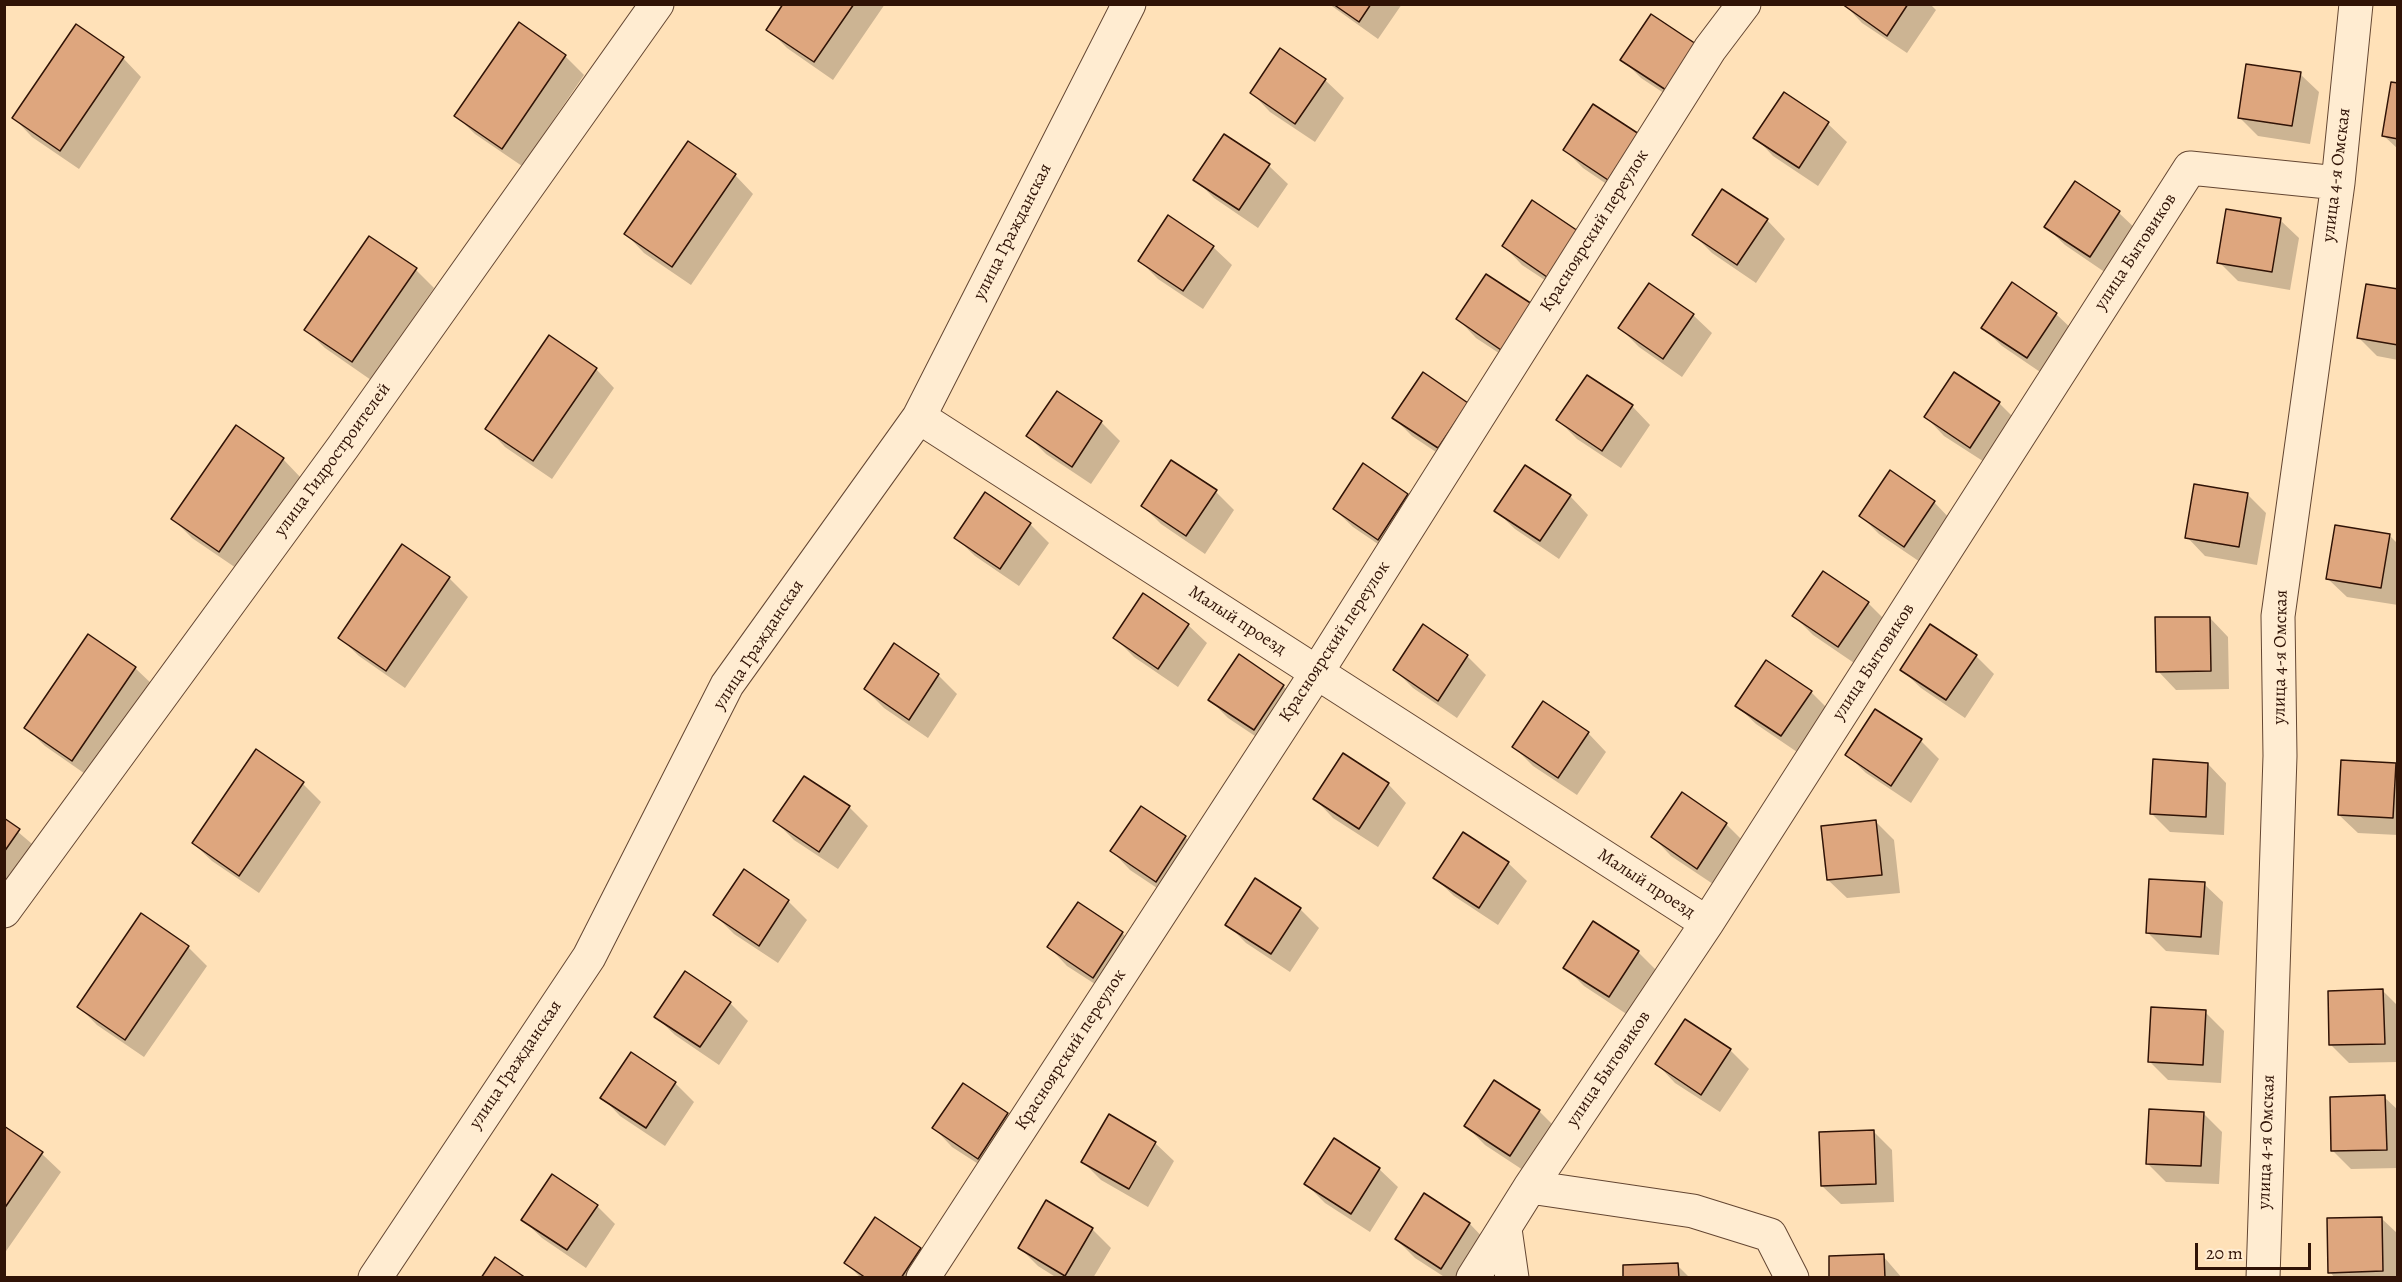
<!DOCTYPE html>
<meta charset="utf-8">
<style>
body{margin:0}
#map{position:relative;width:2402px;height:1282px;overflow:hidden;background:#ffe1b8;font-family:Alegreya,serif}
canvas{display:block}
.frame{position:absolute;inset:0;border:6px solid #301306;pointer-events:none}
.scale{position:absolute;left:2195px;top:1243px;width:116px;height:27px;box-sizing:border-box;border:3px solid #301306;border-top:0;padding-left:8px;font-size:18px;line-height:21px;white-space:nowrap;color:#301306;-webkit-text-stroke:4px #ffecd1;paint-order:stroke}
</style>
<div id="map">
<canvas width="2402" height="1282"></canvas>
<div class="frame"></div>
<div class="scale">20 m</div>
</div>
<script>
const g = document.querySelector('canvas').getContext('2d');
g.lineJoin = 'round';
function fill(path, color) {
  g.fillStyle = color;
  g.fill(path, 'evenodd');
}
function stroke(path, color, width, dash) {
  g.strokeStyle = color;
  g.lineWidth = width;
  g.lineCap = dash ? 'butt' : 'round';
  g.setLineDash(dash || []);
  g.stroke(path);
}
function write(font, color, halo, rows, align = 'center') {
  g.font = font + ' Alegreya,serif';
  g.lineWidth = 4.5;
  g.setLineDash([]);
  g.textBaseline = 'middle';
  g.strokeStyle = halo;
  g.fillStyle = color;
  for (const [text, x, y, turn = 0] of rows) {
    g.save();
    g.translate(x, y);
    g.rotate((+turn || 0) * Math.PI / 180);
    g.textAlign = isNaN(turn) ? turn : align;
    if (halo) g.strokeText(text, 0, 0);
    g.fillText(text, 0, 0);
    g.restore();
  }
}
fill(new Path2D(`
 M785,4h100l-52,76 -46,-32 -19,-19z
 M1329,4h73l-24,35z
 M1844,4h86l6,6 -29,43 -45,-30z
 M1651,16l34,91 -44,-29 -19,-19z
 M519,24l46,32 19,19 -62,91 -47,-32 -19,-18z
 M123,58l18,19 -62,92 -47,-32 -18,-19z
 M2300,74l19,18 -9,52 -52,-8 -19,-19z
 M1325,80l19,18 -29,44 -45,-30 -18,-19z
 M2398,85v64l-14,-13z
 M1784,94l44,30 19,18 -29,44 -45,-30 -18,-19z
 M1594,106l33,92 -44,-30 -18,-18z
 M1224,136l45,30 19,18 -30,44 -44,-30 -19,-19z
 M735,175l18,19 -62,91 -47,-32 -18,-19z
 M2075,183l44,30 19,18 -29,44 -44,-30 -19,-18z
 M1767,220l18,19 -29,44 -44,-30 -18,-18z
 M2280,220l19,18 -9,52 -52,-9 -19,-19z
 M1577,232l-11,62 -44,-29 -18,-19z
 M1213,247l19,18 -29,44 -45,-30 -18,-18z
 M416,270l18,18 -63,92 -46,-32 -19,-18z
 M1487,276l33,91 -44,-29 -18,-19z
 M2398,290v70l-21,-4 -18,-18z
 M2056,314l19,18 -29,44 -44,-30 -19,-18z
 M1693,315l19,18 -30,44 -43,-30 -19,-19z
 M596,369l18,19 -62,91 -47,-32 -18,-19z
 M1955,374l44,29 19,19 -29,43 -45,-29 -18,-19z
 M1057,393l44,29 19,19 -29,43 -45,-30 -18,-18z
 M1467,404l-10,62 -45,-30 -18,-18z
 M1632,406l18,19 -29,43 -44,-29 -19,-19z
 M283,459l18,19 -62,92 -47,-32 -19,-19z
 M1363,465l44,30 19,19 -29,43 -44,-30 -19,-18z
 M1216,492l18,18 -29,44 -44,-30 -18,-18z
 M2247,494l19,19 -9,52 -52,-9 -18,-19z
 M1570,496l18,19 -29,44 -44,-30 -19,-18z
 M1934,502l18,19 -29,43 -44,-30 -18,-18z
 M1030,524l19,19 -30,43 -44,-30 -19,-18z
 M2389,535l9,9v61l-51,-8 -19,-18z
 M449,578l19,19 -63,91 -46,-32 -19,-18z
 M1868,603l18,18 -29,44 -44,-30 -19,-19z
 M2210,618l18,19 1,52 -53,1 -18,-19z
 M1188,625l19,18 -29,44 -44,-30 -19,-19z
 M1424,626l43,30 19,19 -29,43 -44,-30 -18,-18z
 M894,646l44,29 19,19 -29,44 -44,-30 -19,-19z
 M1976,656l18,18 -29,44 -44,-30 -19,-18z
 M135,668l19,18 -63,92 -46,-32 -19,-18z
 M1283,686l19,18 -29,44 -45,-30 -18,-18z
 M1811,692l18,18 -29,44 -44,-30 -19,-18z
 M1588,733l18,19 -29,43 -44,-29 -19,-19z
 M1921,741l18,18 -28,44 -45,-30 -19,-18z
 M2208,764l18,19 -2,52 -54,-3 -18,-18z
 M2395,764l3,3v68l-40,-2 -19,-18z
 M303,784l18,18 -62,91 -47,-32 -19,-18z
 M1388,784l18,19 -28,44 -45,-29 -18,-19z
 M849,807l19,19 -30,43 -44,-29 -19,-19z
 M1141,808l44,29 19,19 -29,44 -45,-30 -18,-19z
 M4,820l34,29 -34,48z
 M1876,822l18,18 6,53 -53,5 -19,-18z
 M1726,824l19,19 -29,43 -45,-30 -18,-19z
 M1508,863l19,18 -29,44 -44,-29 -19,-18z
 M744,872l44,29 19,19 -29,43 -44,-29 -19,-19z
 M2204,884l19,18 -4,53 -53,-4 -18,-18z
 M1300,909l19,19 -29,44 -44,-29 -19,-19z
 M142,915l46,32 19,19 -63,91 -47,-32 -18,-18z
 M1594,923l44,29 19,19 -29,44 -44,-29 -19,-19z
 M1122,933l19,19 -29,43 -45,-29 -18,-19z
 M2383,991l15,15v56l-49,1 -18,-18z
 M730,1003l18,18 -29,44 -44,-30 -19,-18z
 M2205,1012l19,19 -3,52 -53,-3 -19,-19z
 M1730,1050l19,19 -29,43 -45,-29 -18,-19z
 M631,1054l45,30 18,18 -29,44 -45,-30 -18,-19z
 M963,1085l44,29 19,19 -29,43 -45,-29 -18,-19z
 M2384,1097l14,13v58l-47,1 -18,-18z
 M1539,1111l19,19 -29,44 -44,-29 -19,-19z
 M2203,1113l19,19 -3,52 -53,-2 -19,-19z
 M4,1128l38,26 19,18 -57,82z
 M1873,1131l19,19 2,52 -53,2 -19,-18z
 M1155,1143l19,18 -26,46 -47,-27 -18,-18z
 M1379,1169l19,18 -28,45 -45,-29 -19,-19z
 M1425,1195l45,29 18,19 -23,35h-19l-31,-20 -19,-19z
 M597,1206l18,18 -29,44 -44,-30 -19,-18z
 M2381,1218l17,16v44h-63l-5,-6z
 M1092,1229l19,19 -18,30h-36l-19,-12 -18,-18z
 M920,1249l18,19 -6,10h-71l-15,-15z
 M1883,1256l19,22h-71z
 M1677,1265l13,13h-65z`), '#0003');
const building = new Path2D(`
 M783,4h71l-40,58 -48,-32z
 M1333,4h38l-12,18z
 M1842,4h66l-21,32z
 M1651,14l45,30 -30,46 -46,-30z
 M519,22l47,33 -64,94 -48,-33z
 M76,24l48,33 -64,94 -48,-33z
 M1280,48l46,31 -31,45 -45,-31z
 M2246,64l55,8 -9,54 -54,-8z
 M2391,82l7,1v56l-16,-3z
 M1784,92l45,30 -30,46 -46,-30z
 M1593,104l46,30 -31,46 -45,-30z
 M1224,134l46,30 -31,46 -46,-30z
 M688,141l48,33 -64,93 -48,-33z
 M2075,181l45,30 -30,46 -46,-30z
 M1722,189l46,30 -31,46 -45,-30z
 M1532,200l46,31 -31,46 -45,-31z
 M2226,209l55,9 -9,54 -55,-9z
 M1168,215l46,31 -31,45 -45,-30z
 M369,236l48,32 -65,94 -48,-32z
 M1486,274l46,30 -31,46 -45,-31z
 M2012,282l45,31 -30,45 -46,-30z
 M1649,283l45,31 -31,45 -45,-31z
 M2366,284l32,5v56l-41,-7z
 M549,335l48,33 -64,93 -48,-32z
 M1423,372l45,31 -30,45 -46,-30z
 M1954,372l46,30 -30,46 -46,-31z
 M1587,375l46,30 -31,46 -46,-31z
 M1057,391l45,30 -30,46 -46,-31z
 M236,425l48,33 -65,94 -48,-33z
 M1171,460l46,30 -31,46 -45,-30z
 M1363,463l45,31 -30,46 -45,-31z
 M1525,465l46,30 -31,46 -46,-30z
 M1890,470l45,31 -31,46 -45,-31z
 M2194,484l54,9 -9,54 -54,-9z
 M985,492l46,31 -31,46 -46,-31z
 M2335,525l55,9 -9,54 -55,-9z
 M402,544l48,33 -64,94 -48,-33z
 M1823,571l46,31 -31,45 -46,-31z
 M1143,593l46,31 -31,45 -45,-31z
 M2155,617h55l1,54 -55,1z
 M1423,624l45,31 -30,46 -45,-31z
 M1930,624l47,31 -31,45 -46,-30z
 M88,634l48,33 -64,94 -48,-33z
 M894,643l45,31 -30,46 -45,-31z
 M1239,654l45,31 -30,45 -46,-30z
 M1766,660l46,31 -31,45 -46,-30z
 M1543,701l46,31 -31,46 -46,-31z
 M1875,709l47,30 -31,47 -46,-31z
 M256,749l48,33 -65,94 -47,-33z
 M1343,753l46,30 -30,46 -46,-30z
 M2153,759l55,4 -2,54 -56,-3z
 M2341,760l55,3 -3,55 -55,-3z
 M804,776l46,30 -31,46 -46,-31z
 M1682,792l45,31 -30,46 -46,-32z
 M1141,806l45,30 -30,46 -46,-31z
 M4,818l16,11 -16,23z
 M1876,820l6,55 -55,5 -6,-54z
 M1463,832l46,30 -30,46 -46,-30z
 M744,869l45,31 -30,46 -46,-31z
 M1255,878l46,30 -30,46 -46,-29z
 M2149,879l56,3 -4,55 -55,-4z
 M1078,902l45,30 -30,46 -46,-31z
 M141,913l48,33 -64,94 -48,-33z
 M1593,921l46,30 -30,46 -46,-29z
 M685,971l46,31 -31,45 -46,-30z
 M2383,989l2,55 -56,1 -1,-54z
 M2151,1007l55,3 -3,55 -55,-3z
 M1685,1019l46,30 -30,46 -46,-31z
 M631,1052l45,30 -30,46 -46,-30z
 M1494,1080l46,30 -30,46 -46,-30z
 M963,1083l45,30 -30,46 -46,-31z
 M2385,1095l2,55 -56,1 -1,-54z
 M2149,1109l55,3 -3,54 -55,-2z
 M1109,1114l47,28 -27,47 -48,-27z
 M4,1126l39,26 -39,57z
 M1874,1130l2,54 -55,2 -2,-54z
 M1334,1138l46,30 -29,46 -47,-30z
 M552,1174l46,31 -31,45 -46,-30z
 M1424,1193l46,30 -29,46 -46,-30z
 M1046,1200l47,28 -28,48 -47,-28z
 M875,1217l46,31 -20,30h-35l-22,-15z
 M2382,1217l1,54 -55,2 -1,-55z
 M1884,1254l1,24h-56v-22z
 M495,1257l31,21h-45z
 M1678,1263l1,15h-56v-13z`);
fill(building, '#dea67e');
stroke(building, '#301306', 1.5);
const street = new Path2D(`
 M919,417l788,506
 M4,911l339,-464 314,-443
 M1530,1187l163,24 77,24 22,43
 M1505,1229l7,49
 M375,1278l214,-321 138,-272 192,-268 210,-413
 M923,1278l394,-606 393,-623 34,-45
 M1473,1278l57,-91 177,-264 483,-755 148,15
 M2263,1278l17,-522 -2,-140 60,-433 18,-179`);
stroke(street, '#644632', 35);
stroke(street, '#ffecd1', 33);
write('18px', '#301306', '#ffecd1', [
 ["улица 4-я Омская",2337,175,-83],
 ["Красноярский переулок",1595,231,-58],
 ["улица Гражданская",1013,232,-63],
 ["улица Бытовиков",2136,252,-57],
 ["улица Гидростроителей",333,460,-54],
 ["Малый проезд",1237,621,33],
 ["Красноярский переулок",1335,642,-57],
 ["улица Гражданская",759,645,-57],
 ["улица 4-я Омская",2281,657,-89],
 ["улица Бытовиков",1874,662,-57],
 ["Малый проезд",1646,884,33],
 ["Красноярский переулок",1071,1050,-57],
 ["улица Гражданская",516,1065,-56],
 ["улица Бытовиков",1609,1069,-56],
 ["улица 4-я Омская",2267,1142,-88]
]);
</script>
